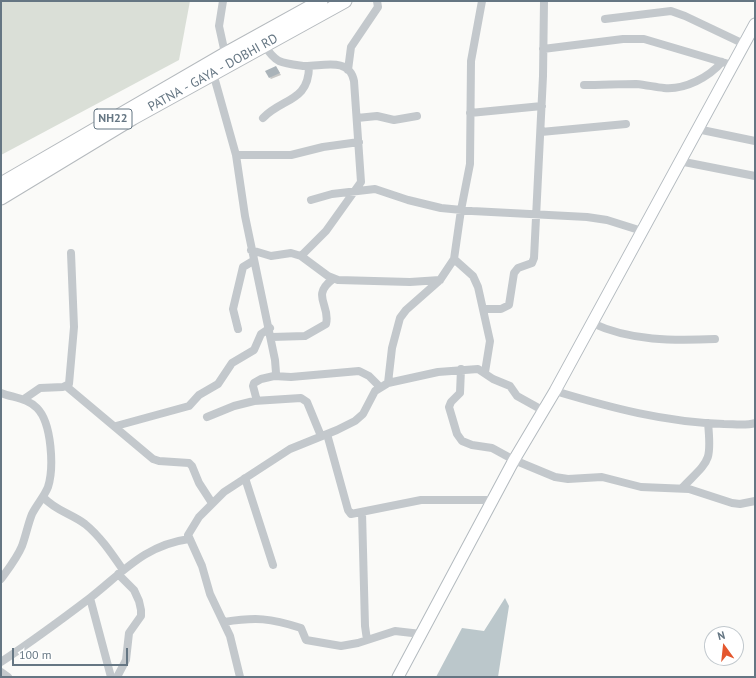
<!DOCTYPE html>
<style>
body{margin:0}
#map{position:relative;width:756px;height:678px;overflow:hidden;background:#fafaf8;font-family:"PT Sans",sans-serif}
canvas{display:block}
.frame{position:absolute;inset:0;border:2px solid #657683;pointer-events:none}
.north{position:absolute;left:704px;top:626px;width:40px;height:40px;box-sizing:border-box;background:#fff;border:1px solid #c1c8cd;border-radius:50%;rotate:345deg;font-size:11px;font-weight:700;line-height:16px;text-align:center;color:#657683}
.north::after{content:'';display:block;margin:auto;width:14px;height:18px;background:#e4572e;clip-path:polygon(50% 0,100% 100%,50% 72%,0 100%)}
.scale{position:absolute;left:12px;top:648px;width:116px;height:18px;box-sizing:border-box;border:2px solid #657683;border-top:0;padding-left:5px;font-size:12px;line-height:14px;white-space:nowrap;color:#657683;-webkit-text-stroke:3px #fff;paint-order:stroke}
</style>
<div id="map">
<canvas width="756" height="678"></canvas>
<div class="frame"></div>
<div class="north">N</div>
<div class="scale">100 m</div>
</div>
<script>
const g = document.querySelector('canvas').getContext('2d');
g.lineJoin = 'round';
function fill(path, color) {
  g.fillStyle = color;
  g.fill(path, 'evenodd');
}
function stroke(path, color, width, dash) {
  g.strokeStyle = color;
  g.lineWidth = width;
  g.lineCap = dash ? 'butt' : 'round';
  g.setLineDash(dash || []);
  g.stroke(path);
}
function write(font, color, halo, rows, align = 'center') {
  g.font = font + ' "PT Sans",sans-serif';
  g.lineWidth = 4;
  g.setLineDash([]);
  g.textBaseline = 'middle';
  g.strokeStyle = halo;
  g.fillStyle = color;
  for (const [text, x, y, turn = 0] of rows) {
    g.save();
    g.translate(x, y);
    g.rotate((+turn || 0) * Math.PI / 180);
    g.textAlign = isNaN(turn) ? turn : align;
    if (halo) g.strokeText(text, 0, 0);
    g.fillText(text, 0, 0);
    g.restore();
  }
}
fill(new Path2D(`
 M1,1h189l-11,59 -178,95z`), '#dadfd7');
fill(new Path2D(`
 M505,598l4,8 -11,71h-62l26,-49 22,3z`), '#bbc7cb');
fill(new Path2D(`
 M276,67l5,8 -10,4 -1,-1z`), '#0003');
fill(new Path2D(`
 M276,66l4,7 -11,5 -4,-7z`), '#aab3b9');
const secondary = new Path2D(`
 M398,677l116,-217 41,-69 200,-367`);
const primary = new Path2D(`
 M1,184l224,-130 96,-53
 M1,198l132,-80 212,-117`);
stroke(secondary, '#b3babf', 13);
stroke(primary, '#b5babe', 15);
stroke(new Path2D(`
 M223,1l-4,25 7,32
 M605,19l66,-8 14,5 59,28
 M264,45c4,6 9,13 15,16 7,3 17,4 24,5 18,1 46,-10 51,15l7,101 -35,49 -25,25
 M543,49l80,-10h21l88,26
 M348,70l3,-23 27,-40 -1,-6
 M213,73l23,82 9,61 30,144 1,13 -2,3 -13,3 -7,4 -1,3 4,15
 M584,85c17,0 35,-1 52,-1 10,1 19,3 28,4 21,2 45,-11 58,-26
 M470,113l72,-7
 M263,118c19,-20 46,-16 46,-52
 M357,118l20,-2 17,4 23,-4
 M697,129l58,12
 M541,132l85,-8
 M236,155h55l32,-8 36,-5
 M679,161l76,15
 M311,200l21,-6 43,-5 33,11 33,8 31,3 115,6 20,3 35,11
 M251,250l20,6 20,-3 10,3 27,20 10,4 72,2 30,-2
 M454,259l19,17 5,11 12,54 -5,31
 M483,309h18l8,-4 5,-32 4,-5 14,-5 2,-5 9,-182 1,-75
 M592,323c38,18 82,18 123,16
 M238,329l-5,-20 10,-42 10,-6
 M272,337l33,-1 21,-12c5,-19 -16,-28 7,-45
 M461,369l-1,24 -9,9 -2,5 8,27 5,7 10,4 20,3 22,12 41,17 13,2 34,-2 39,10 48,2 43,14 8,1 15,-3
 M274,376l17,1 68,-6 10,5 11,11
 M388,383l4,-35 8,-30 6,-8 34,-30 14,-21 7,-49 9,-46 1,-103 11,-60
 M66,386l87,73 6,2 30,2 3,3 7,17 13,20
 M555,391c57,17 109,31 169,33 10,0 22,2 31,-1
 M1,393c13,5 26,5 36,15 15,15 17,60 11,79 -4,10 -11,17 -16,27 -4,10 -6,21 -10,32 -5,12 -13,22 -21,33
 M24,399l16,-11 23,-1 6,-3 5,-57 -3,-74
 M207,417l27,-11 20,-5 47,-3 6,4 14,34
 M116,426l73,-20 10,-11 19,-11 14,-21 22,-13 7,-16 9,-6
 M327,434l21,76 3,4 70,-14h73
 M245,478l28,87
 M682,488c27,-28 30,-25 26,-65
 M43,497c13,14 27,16 42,27 15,12 27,30 38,46
 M362,512l3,114 2,14
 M90,598l21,79
 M224,622c32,-5 46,-4 77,6l5,12 35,6 17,-3 37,-12 26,3
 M1,662c30,-20 60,-42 89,-64 33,-26 55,-53 99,-59
 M1,672l7,5
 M117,677l9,-17 3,-27 12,-17v-6l-2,-9 -5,-11 -16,-16
 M240,677l-10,-41 -20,-42 -8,-28 -14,-31 11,-18 25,-25 66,-43 47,-19 18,-9 8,-7 12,-23 13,-8 50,-11 40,-3 15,10 17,7 7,10 27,15`), '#c3c8cc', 8);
stroke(secondary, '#fff', 11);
stroke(primary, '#fff', 13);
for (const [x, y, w] of [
 [113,119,38]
]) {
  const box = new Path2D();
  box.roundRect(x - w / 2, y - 10, w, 20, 3);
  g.fillStyle = '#fff';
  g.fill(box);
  stroke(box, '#657683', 1);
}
write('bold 12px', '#657683', null, [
 ["NH22",113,119]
]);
write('13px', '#657683', '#fff', [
 ["PATNA - GAYA - DOBHI RD",213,73,-29]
]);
</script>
